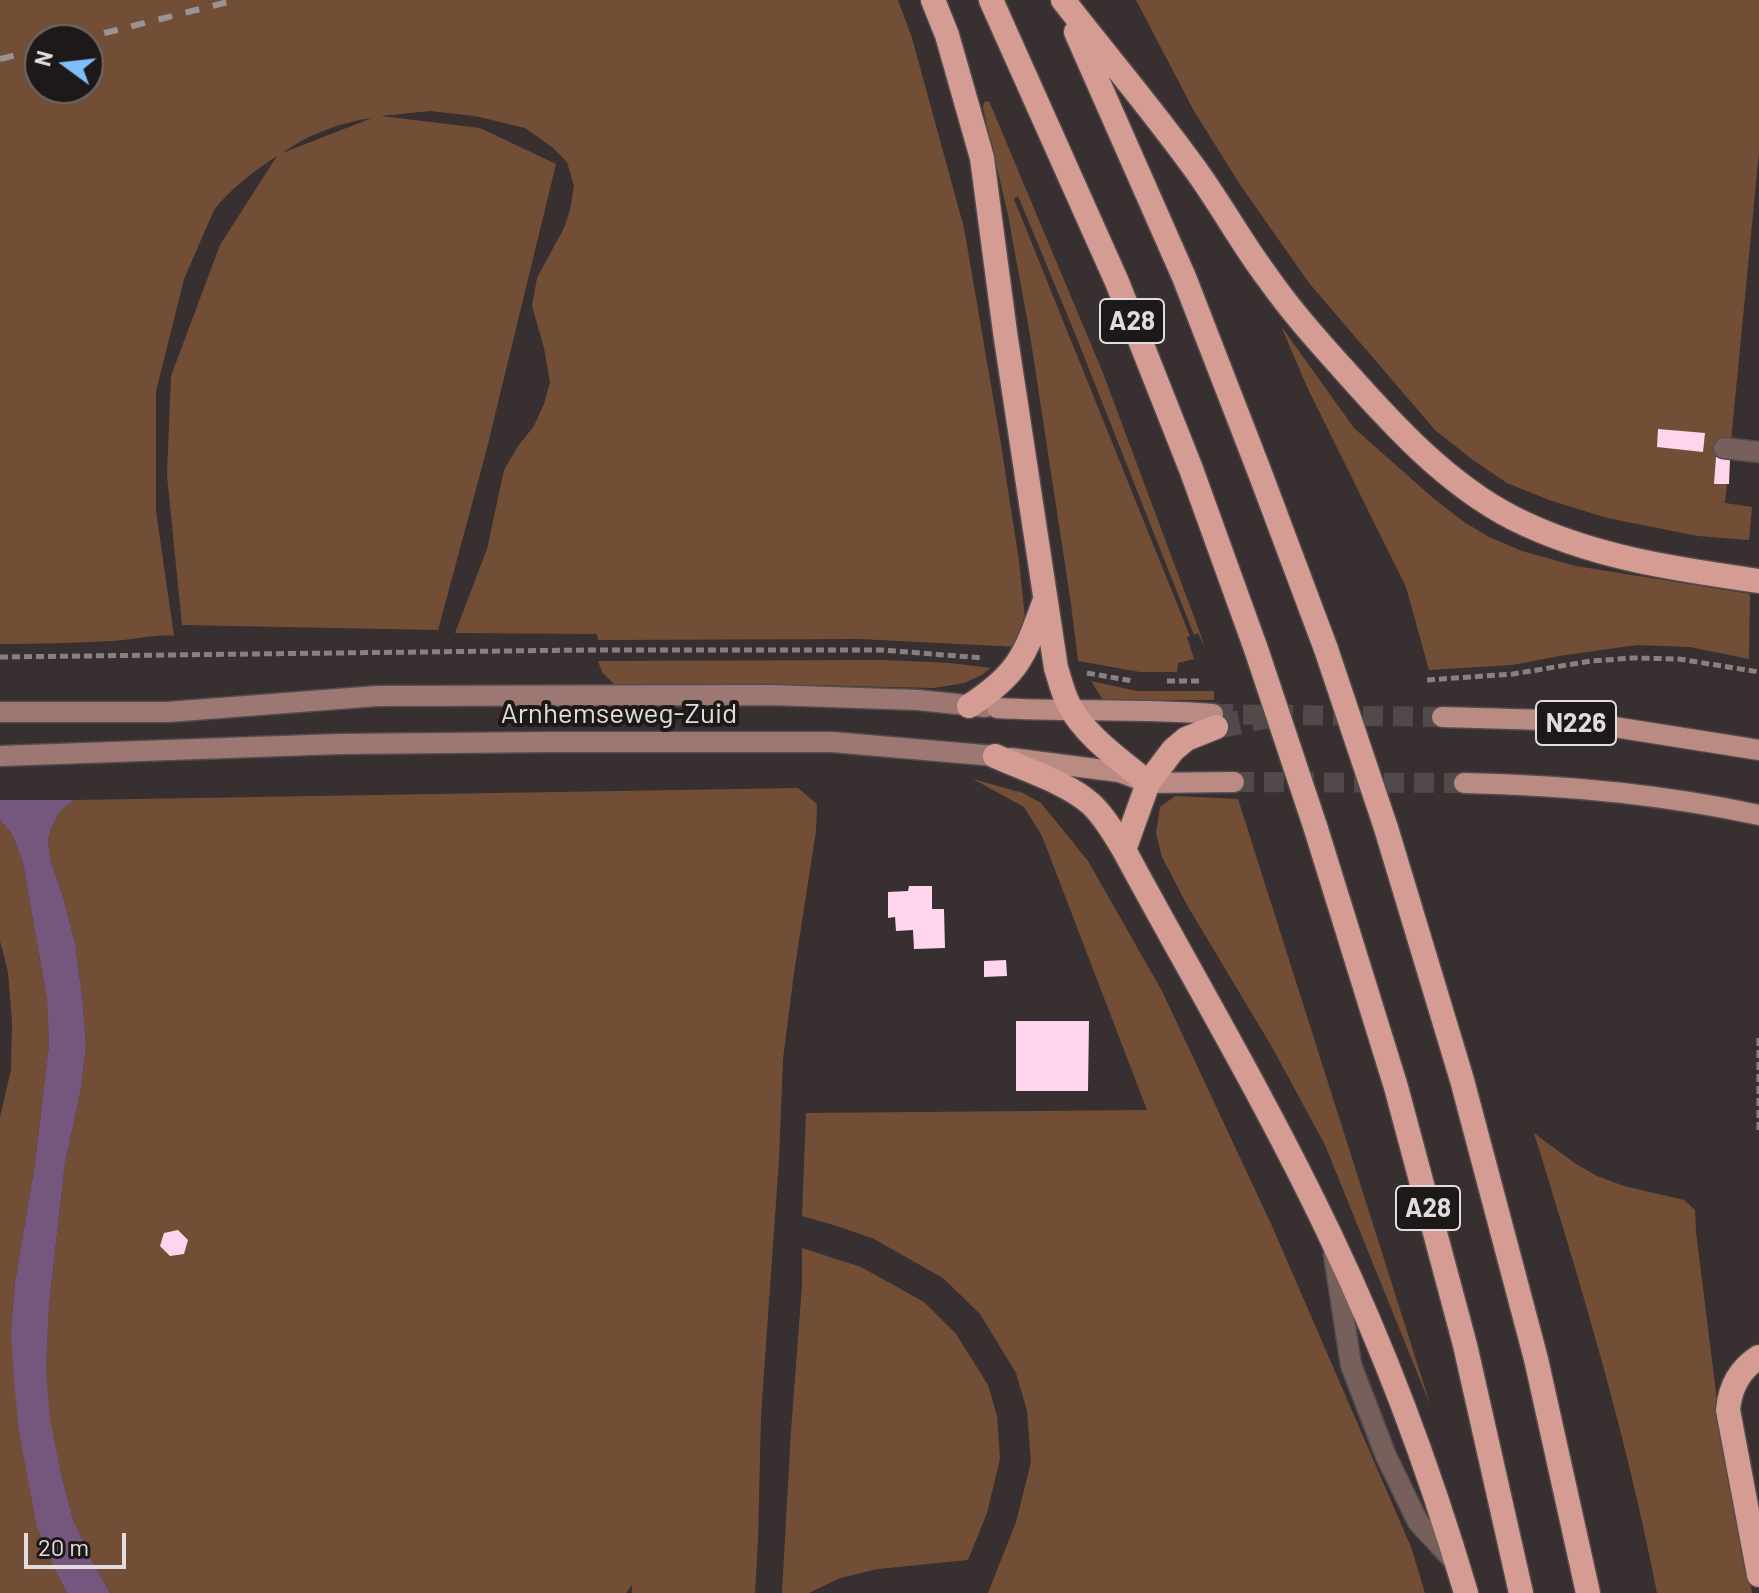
<!DOCTYPE html>
<style>
body{margin:0}
#map{position:relative;width:1759px;height:1593px;overflow:hidden;background:#382f31;font-family:Barlow,sans-serif}
canvas{display:block}
.north{position:absolute;left:24px;top:24px;width:80px;height:80px;box-sizing:border-box;background:#1d1919;border:2px solid #6c6767;border-radius:50%;rotate:285deg;font-size:22px;font-weight:700;line-height:32px;text-align:center;color:#e2dcdd}
.north::after{content:'';display:block;margin:auto;width:28px;height:36px;background:#7dbef9;clip-path:polygon(50% 0,100% 100%,50% 72%,0 100%)}
.scale{position:absolute;left:24px;top:1533px;width:102px;height:36px;box-sizing:border-box;border:4px solid #e2dcdd;border-top:0;padding-left:10px;font-size:24px;line-height:28px;white-space:nowrap;color:#e2dcdd;-webkit-text-stroke:6px #1d1919;paint-order:stroke}
</style>
<div id="map">
<canvas width="1759" height="1593"></canvas>
<div class="north">N</div>
<div class="scale">20 m</div>
</div>
<script>
const g = document.querySelector('canvas').getContext('2d');
g.lineJoin = 'round';
function fill(path, color) {
  g.fillStyle = color;
  g.fill(path, 'evenodd');
}
function stroke(path, color, width, dash) {
  g.strokeStyle = color;
  g.lineWidth = width;
  g.lineCap = dash ? 'butt' : 'round';
  g.setLineDash(dash || []);
  g.stroke(path);
}
function write(font, color, halo, rows, align = 'center') {
  g.font = font + ' Barlow,sans-serif';
  g.lineWidth = 8;
  g.setLineDash([]);
  g.textBaseline = 'middle';
  g.strokeStyle = halo;
  g.fillStyle = color;
  for (const [text, x, y, turn = 0] of rows) {
    g.save();
    g.translate(x, y);
    g.rotate((+turn || 0) * Math.PI / 180);
    g.textAlign = isNaN(turn) ? turn : align;
    if (halo) g.strokeText(text, 0, 0);
    g.fillText(text, 0, 0);
    g.restore();
  }
}
fill(new Path2D(`
 M0,0h898l14,38 52,190 36,210 19,123 6,57c-1,8 -6,25 -14,28 -1,1 -11,0 -13,0l-139,-7 -261,1 -1,-6 -142,-1 32,-84 17,-79 14,-24 16,-20 10,-22 6,-22 -6,-34 -12,-42 5,-28 27,-50 6,-18 4,-24 -7,-24 -15,-15 -27,-19 -50,-12 -45,-5 -49,5 99,12 76,36 -70,288 -48,178 -256,-5 -15,-150 4,-99 49,-131 57,-89c-22,14 -47,33 -63,54l-30,69 -28,112v120l18,125c-21,-2 -41,4 -62,5 -37,2 -74,3 -112,3zM40,40h48v48h-48zM372,118l-87,34h-1c24,-18 59,-30 88,-34z
 M1136,0h623v152l-34,351 27,4 -3,33 -51,-4 -91,-18 -58,-18 -42,-17 -34,-23 -38,-30 -126,-147 -68,-97 -47,-75z
 M989,101l114,272 97,260 5,15 -7,-15 -4,2 -118,-299 -58,-140 -4,3 176,437 -3,1 7,22 -16,4 -1,9h-37l-62,-11 -7,-57 -41,-269 -22,-120 -25,-107 1,-6z
 M1281,326l73,102 79,70 31,24 25,15 33,14 54,15 174,28 -1,65 -59,-12 -53,-2 -78,11 -47,9 -83,5 -23,-83 -99,-200z
 M882,660l69,3 40,5 -9,7 -18,8 -30,5 -125,-3 -193,1 -14,-14 -4,-11z
 M1091,681l46,10h77v9h-111z
 M973,779l50,14 18,10 47,58 74,130 110,235 139,321 14,46h-437l28,-71 15,-60 -4,-51 -11,-38 -36,-59 -37,-36 -69,-39 -34,-12 -38,-11 4,-103 341,-3 -105,-274 -18,-29z
 M798,788l19,16 -1,27 -22,142 -11,86 -4,101 -18,255 -3,126 -3,52h-123v-8l-6,8h-516l-18,-32 -19,-42 -12,-45 -12,-56 -3,-49 3,-63 16,-143 16,-74 5,-42 -3,-44 -8,-60 -11,-43 -13,-38 -3,-20 3,-14 9,-18 14,-10z
 M1175,796l63,3 193,608 -106,-262 -53,-98 -85,-142 -25,-48 -6,-24 4,-26z
 M0,820l12,14 11,29 24,137 2,44 -14,119 -20,119 -4,48 44,240 12,23h-67v-476l11,-47 1,-48 -4,-50 -8,-31z
 M1534,1133l42,31 21,12 27,10 60,14 11,10 1,22 23,185 33,176h-95c-30,-156 -76,-308 -123,-460z
 M802,1248l59,19 63,35 32,32 32,51 9,31 3,43 -13,54 -19,47 -90,9 -38,9 -31,15h-27l9,-162 11,-146z`), '#734e37');
fill(new Path2D(`
 M0,800h74l-14,11 -9,17 -3,14 3,20 13,38 11,43 8,60 3,44 -5,42 -16,74 -16,143 -3,63 4,50 11,55 12,45 19,42 18,32h-43l-12,-23 -18,-43 -18,-96 -5,-52 -3,-49 4,-48 20,-119 14,-119 -2,-44 -24,-137 -11,-29 -12,-14z`), '#75577e');
fill(new Path2D(`
 M1658,429l47,4 -2,19 -46,-5z
 M1716,457l14,2 -1,25h-15z
 M909,886h23v23h12l1,39 -31,1 -1,-19 -17,1 -1,-14 -7,1v-26l20,-1z
 M1006,960l1,16 -23,1v-16z
 M1016,1021h73l-1,70h-72z
 M178,1230l10,10 -4,14 -14,2 -10,-10 4,-13z`), '#fed5ed');
stroke(new Path2D(`
 M1213,714l229,3
 M1234,782l230,1`), '#52494b', 20, [20, 10]);
stroke(new Path2D(`
 M1216,727l59,-12`), '#52494b', 24, [24, 12]);
const lane = new Path2D(`
 M1724,448l35,4
 M1334,1255l17,110 35,91 32,66 37,40`);
const secondary = new Path2D(`
 M0,712h168l209,-16 394,-1 147,5 67,7
 M0,756l339,-12 213,-2h280l163,14`);
const primary = new Path2D(`
 M997,708c72,4 144,0 216,6
 M1442,717l104,3 62,6 151,24
 M1011,758l108,14 29,11 86,-1
 M1464,783c100,2 198,11 295,32`);
const highway = new Path2D(`
 M933,0l14,35 35,123 23,174 51,336c4,12 7,26 13,37 17,32 52,55 79,78
 M991,0l126,282 74,187 65,180
 M1063,0c42,54 87,107 127,162 28,37 50,79 78,116 23,33 50,63 77,93 49,55 102,113 168,147 77,39 162,51 246,63
 M1076,32l108,245 76,196 66,176
 M969,706c51,-33 56,-52 76,-106
 M995,756c29,13 73,27 96,48 14,13 23,30 33,46 69,128 144,254 206,385 55,115 100,236 136,358
 M1386,828l76,252 74,279 52,234
 M1316,829l80,258 69,258 56,248
 M1124,850l24,-67 25,-33 13,-11 30,-12
 M1759,1357c-19,12 -29,31 -31,53l31,165`);
stroke(lane, '#534b4d', 23);
stroke(secondary, '#534b4d', 23);
stroke(primary, '#534b4d', 23);
stroke(highway, '#534b4d', 27);
stroke(new Path2D(`
 M0,657l587,-7h295l101,8
 M1087,673l46,8
 M1427,680l86,-6 78,-13 42,-3 46,1 80,13
 M1167,681h34
 M1759,1038v94`), '#888182', 5, [8, 4]);
stroke(lane, '#775f5b', 20);
stroke(secondary, '#9d7872', 20);
stroke(primary, '#ba8b83', 20);
stroke(highway, '#d59c93', 24);
stroke(new Path2D(`
 M77,40l159,-40
 M0,59l40,-10`), '#9a9394', 6, [14, 14]);
const highwayBridge = new Path2D(`
 M1256,649l60,180
 M1326,649l60,179`);
stroke(highwayBridge, '#534b4d', 27, []);
stroke(highwayBridge, '#d59c93', 24);
for (const [x, y, w] of [
 [1132,321,64],
 [1576,723,80],
 [1428,1208,64]
]) {
  const box = new Path2D();
  box.roundRect(x - w / 2, y - 22, w, 44, 6);
  g.fillStyle = '#1d1919';
  g.fill(box);
  stroke(box, '#e2dcdd', 2);
}
write('bold 26px', '#e2dcdd', null, [
 ["A28",1132,321],
 ["N226",1576,723],
 ["A28",1428,1208]
]);
write('28px', '#e2dcdd', '#1d1919', [
 ["Arnhemseweg-Zuid",619,714]
]);
</script>
